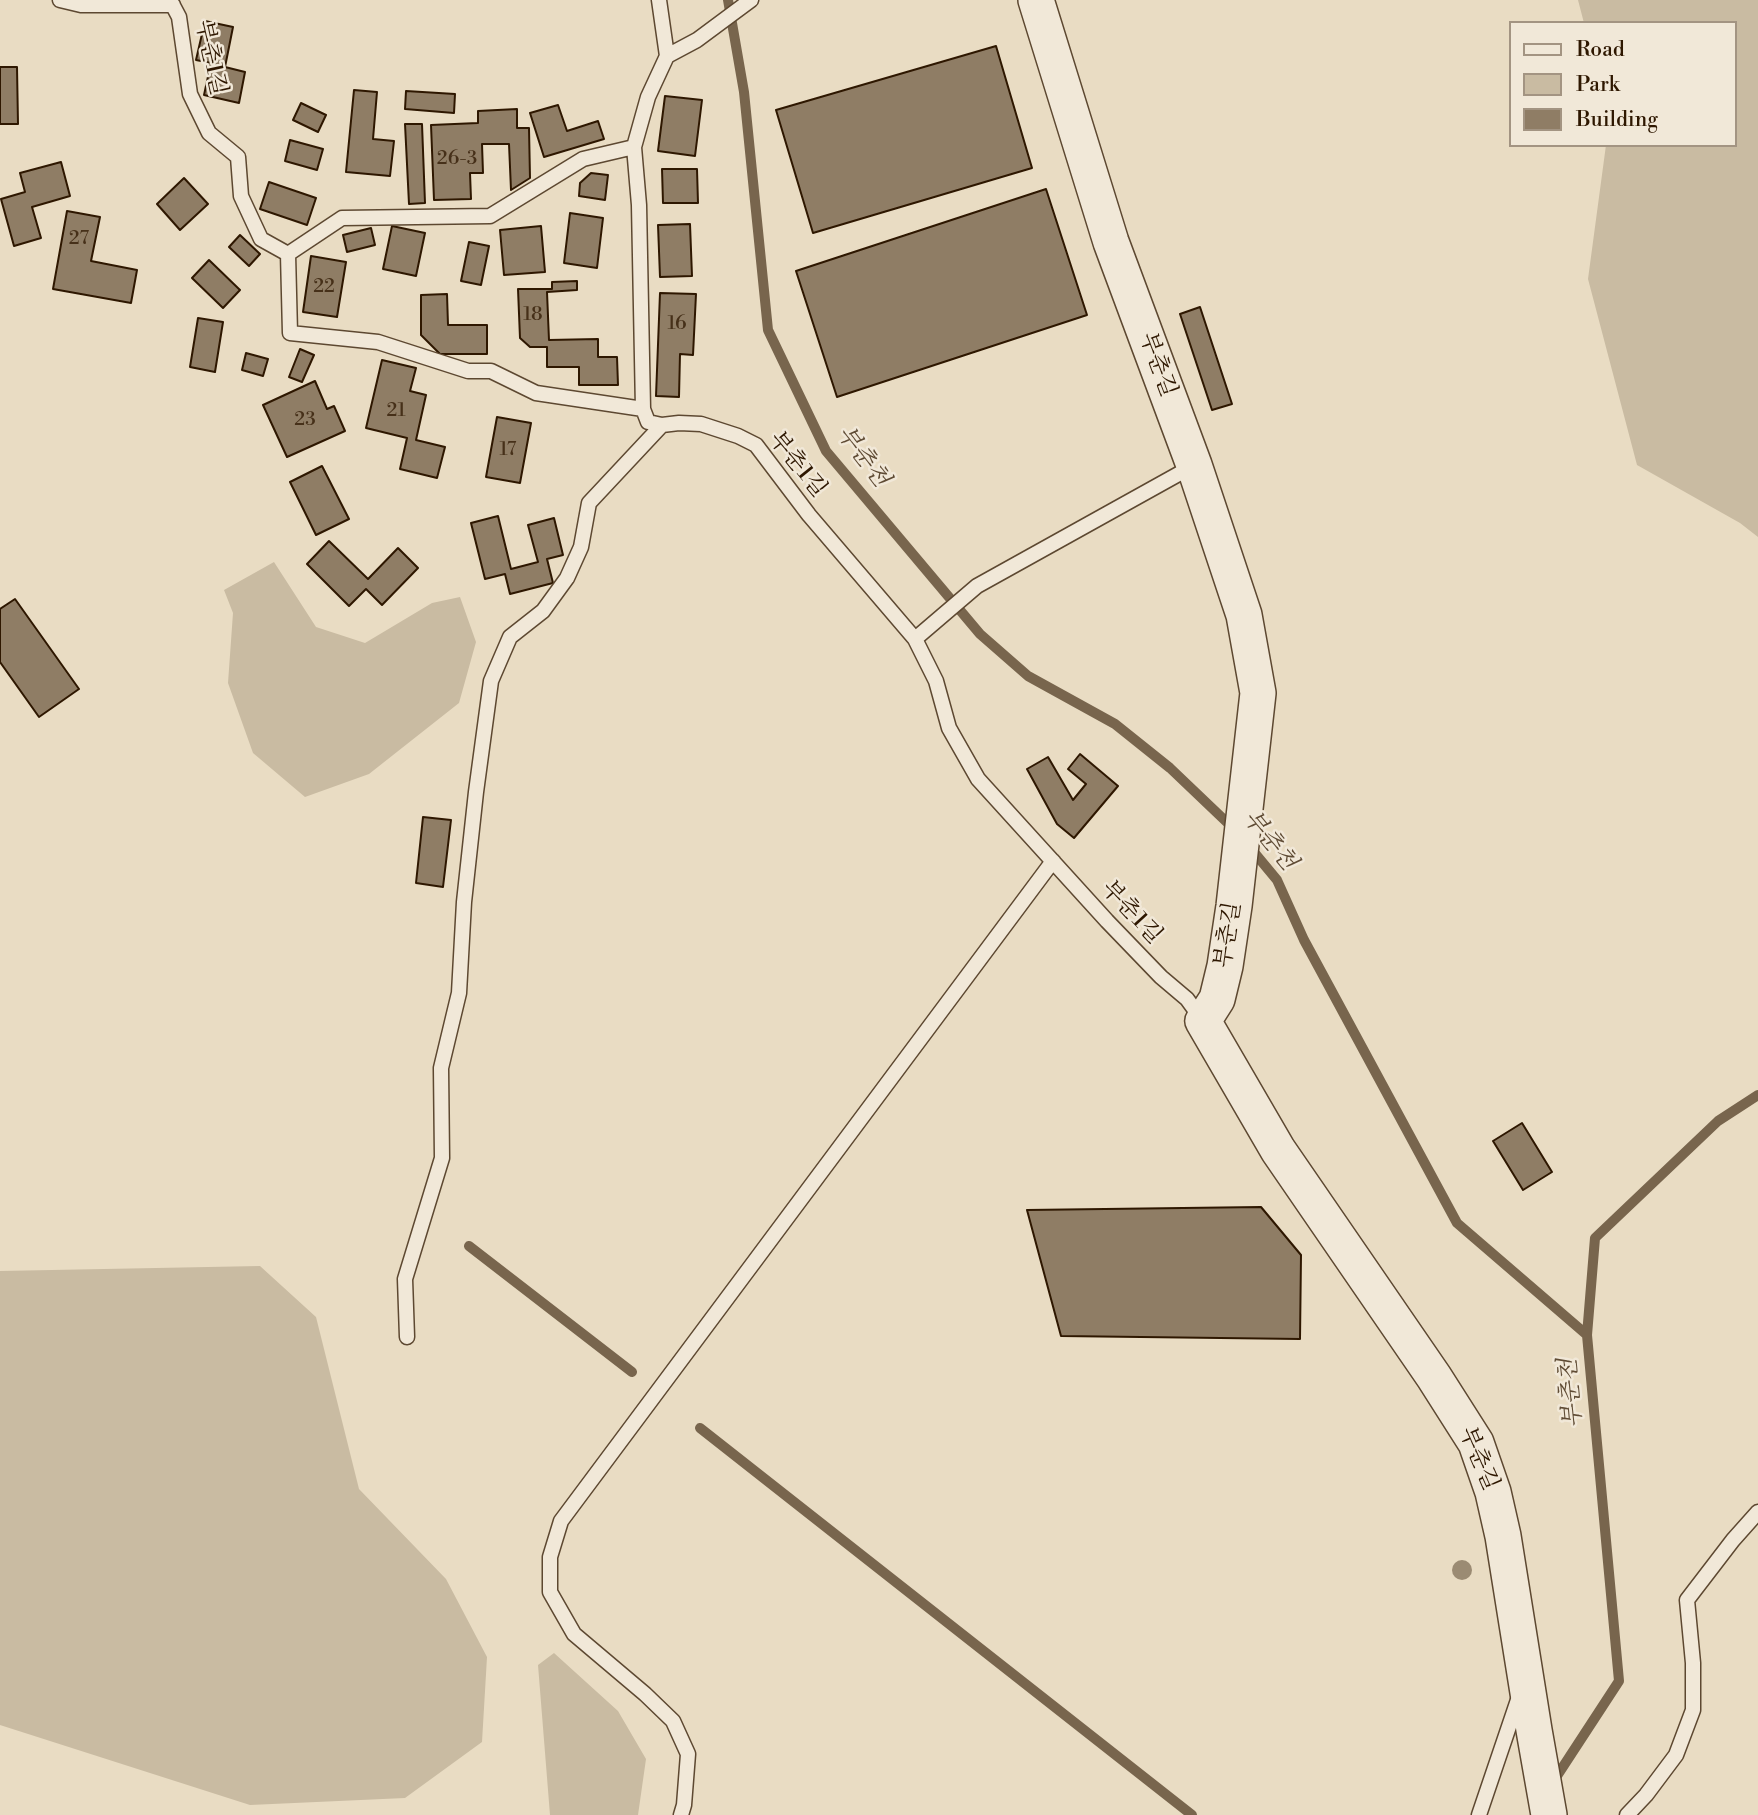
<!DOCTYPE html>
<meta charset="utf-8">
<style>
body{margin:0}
#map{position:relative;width:1758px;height:1815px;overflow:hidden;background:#e9dcc3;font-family:"Libre Bodoni",serif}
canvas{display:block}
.legend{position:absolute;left:1509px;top:21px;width:228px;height:126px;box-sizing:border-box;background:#f1e8d8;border:2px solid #a39482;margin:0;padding:9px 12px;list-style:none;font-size:21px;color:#2e1700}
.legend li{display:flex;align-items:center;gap:14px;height:35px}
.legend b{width:35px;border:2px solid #a39482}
</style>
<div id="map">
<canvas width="1758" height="1815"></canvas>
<ul class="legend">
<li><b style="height:9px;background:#f1e8d8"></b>Road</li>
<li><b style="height:19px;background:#c9bba2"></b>Park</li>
<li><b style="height:19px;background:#8f7d65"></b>Building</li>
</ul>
</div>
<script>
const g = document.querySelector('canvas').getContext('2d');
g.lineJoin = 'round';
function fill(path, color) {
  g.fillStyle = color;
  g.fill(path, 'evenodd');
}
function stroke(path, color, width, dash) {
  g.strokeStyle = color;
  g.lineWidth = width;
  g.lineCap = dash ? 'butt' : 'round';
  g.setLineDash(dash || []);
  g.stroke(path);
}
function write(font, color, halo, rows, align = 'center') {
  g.font = font + ' "Libre Bodoni","Noto Serif KR",serif';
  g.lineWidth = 5;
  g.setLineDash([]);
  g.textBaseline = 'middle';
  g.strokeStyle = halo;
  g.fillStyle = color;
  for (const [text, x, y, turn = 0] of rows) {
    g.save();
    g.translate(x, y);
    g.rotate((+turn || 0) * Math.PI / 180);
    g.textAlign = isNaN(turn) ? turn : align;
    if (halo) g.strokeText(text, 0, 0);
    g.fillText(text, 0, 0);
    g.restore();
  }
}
fill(new Path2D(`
 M1578,0h180v537l-18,-14 -103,-58 -49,-186 18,-134h129v-122h-151z
 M274,562l42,65 49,16 67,-40 28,-6 16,45 -17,61 -90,71 -64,23 -52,-44 -25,-70 5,-70 -9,-23z
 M260,1266l56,51 43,172 87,90 41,78 -5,85 -77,56 -155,7 -250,-80v-454z
 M554,1653l64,58 28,48 -8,56h-88l-12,-150z`), '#c9bba2');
stroke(new Path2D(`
 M728,0l16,92 24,238 58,121 154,183 48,42 87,48 55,44 65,62
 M1248,845l29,35 27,60 153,283 130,112 32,346 -66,101
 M469,1246l163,126
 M1587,1335l8,-97 123,-117 40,-26
 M700,1428l492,387`), '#78654d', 10);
const building = new Path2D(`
 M205,21l28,6 -8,40 20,5 -6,31 -35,-8 7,-32 -15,-3z
 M996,46l36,122 -219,65 -37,-123z
 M0,67h17l1,57h-18z
 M354,90l23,2 -4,47 21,2 -4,35 -44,-4z
 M406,91l49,3 -1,19 -49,-4z
 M665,96l37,4 -7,56 -37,-5z
 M301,103l25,12 -8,17 -25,-12z
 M558,105l9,26 31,-10 6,18 -60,18 -14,-44z
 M517,109v19h12l1,50 -19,12 -2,-46h-27l1,29h-13l1,26 -37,1 -3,-75 47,-2v-12z
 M405,124h17l3,79 -16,1z
 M290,140l33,9 -6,21 -32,-9z
 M61,162l9,34 -38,11 9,31 -27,8 -13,-47 24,-7 -5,-19z
 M662,169h35l1,34h-35z
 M591,173l17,2 -3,25 -26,-4 1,-13z
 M184,178l24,26 -28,26 -23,-26z
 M269,182l47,16 -9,27 -47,-16z
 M1046,189l41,126 -250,82 -41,-126z
 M67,211l33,6 -9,44 46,9 -6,33 -78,-14z
 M570,213l33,5 -6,50 -33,-5z
 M690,224l2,52 -32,1 -2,-52z
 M392,226l33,7 -9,43 -33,-7z
 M541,226l4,46 -41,3 -4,-45z
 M371,228l4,17 -28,7 -4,-17z
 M240,235l20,19 -11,12 -20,-19z
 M469,242l20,4 -8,39 -20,-4z
 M311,256l35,6 -9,55 -34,-5z
 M209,260l31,30 -17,18 -31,-30z
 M577,281v9l-30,2 2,48 49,-1v18h19l1,28h-39v-18h-32v-20h-17l-10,-9 -2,-49h34v-7z
 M660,293l36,1 -3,61 -13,-1 -1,43 -23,-1z
 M447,294l1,31h39v29h-47l-19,-19v-40z
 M1200,307l32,97 -20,6 -32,-96z
 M198,318l25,4 -8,50 -25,-5z
 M300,349l14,6 -12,27 -13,-5z
 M246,353l22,6 -5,17 -21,-6z
 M382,360l34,8 -6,23 16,4 -10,45 29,7 -8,31 -37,-9 7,-31 -41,-10z
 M315,381l12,28 7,-3 11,25 -58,26 -24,-52z
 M497,417l34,6 -11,60 -34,-6z
 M322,466l27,53 -33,16 -26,-53z
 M498,516l13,53 27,-7 -10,-37 26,-7 9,37 -16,4 6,24 -43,11 -5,-20 -20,5 -14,-56z
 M329,541l39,38 30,-31 20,20 -36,37 -16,-16 -17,17 -42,-42z
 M15,599l64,90 -40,28 -39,-55v-53z
 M1080,754l38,32 -44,52 -17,-14 -30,-55 21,-12 25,43 13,-16 -18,-15z
 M423,817l28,3 -8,67 -27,-4z
 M1522,1123l30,49 -29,18 -30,-49z
 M1261,1207l40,48 -1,84 -239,-3 -34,-126z`);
fill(building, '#8f7d65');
stroke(building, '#2e1700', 2);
const service = new Path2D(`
 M60,0l21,5h92
 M170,0l9,17 11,77 19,39 29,24 3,39 20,43 27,15 2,79 88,9 90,29h23l45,22 107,16 5,13 14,3 17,-2 22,1 37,12 18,9 53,70 106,124 21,42 13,47 29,51 129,142 54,56 26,22 16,22
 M659,0l8,56
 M288,254l54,-36 148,-2 93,-57 51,-12
 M643,409l-4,-204 -5,-58 14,-50 19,-41 30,-16 54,-40
 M915,639l62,-53 216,-120
 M407,1337l-2,-58 37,-121 -1,-90 18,-75 5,-91 12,-110 15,-111 19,-44 33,-26 24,-33 14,-31 8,-44 73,-78
 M681,1815l3,-10 4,-51 -15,-33 -28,-27 -71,-60 -24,-42v-35l11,-36 492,-660
 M1479,1815l40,-118
 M1627,1815l19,-20 30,-40 17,-45v-47l-6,-63 46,-60 25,-28`);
const tertiary = new Path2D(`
 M1036,0l75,242 83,223 50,150 14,78 -24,213 -9,60 -8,33 -14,22 75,129 156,227 42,66 17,49 10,44 31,194 15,85`);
stroke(service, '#5d4831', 17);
stroke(tertiary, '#5d4831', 38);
stroke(service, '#f1e8d8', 14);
stroke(tertiary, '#f1e8d8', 35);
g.fillStyle = '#9b8b73';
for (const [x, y] of [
 [1462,1570]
]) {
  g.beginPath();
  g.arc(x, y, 10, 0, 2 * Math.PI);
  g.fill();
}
write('19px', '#463019', null, [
 ["26-3",457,159],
 ["27",79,239],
 ["22",324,287],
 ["18",533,315],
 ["16",677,324],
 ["21",396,411],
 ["23",305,420],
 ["17",508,450]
]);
write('23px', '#2e1700', '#f1e8d8', [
 ["부춘1길",210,58,78],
 ["부춘길",1157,365,70],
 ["부춘1길",797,465,51],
 ["부춘1길",1131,913,47],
 ["부춘길",1229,935,-81],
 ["부춘길",1478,1459,67]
]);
write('italic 24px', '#5f4b34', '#f1e8d8', [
 ["부춘천",862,457,53],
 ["부춘천",1269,841,51],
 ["부춘천",1572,1393,-95]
]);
</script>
